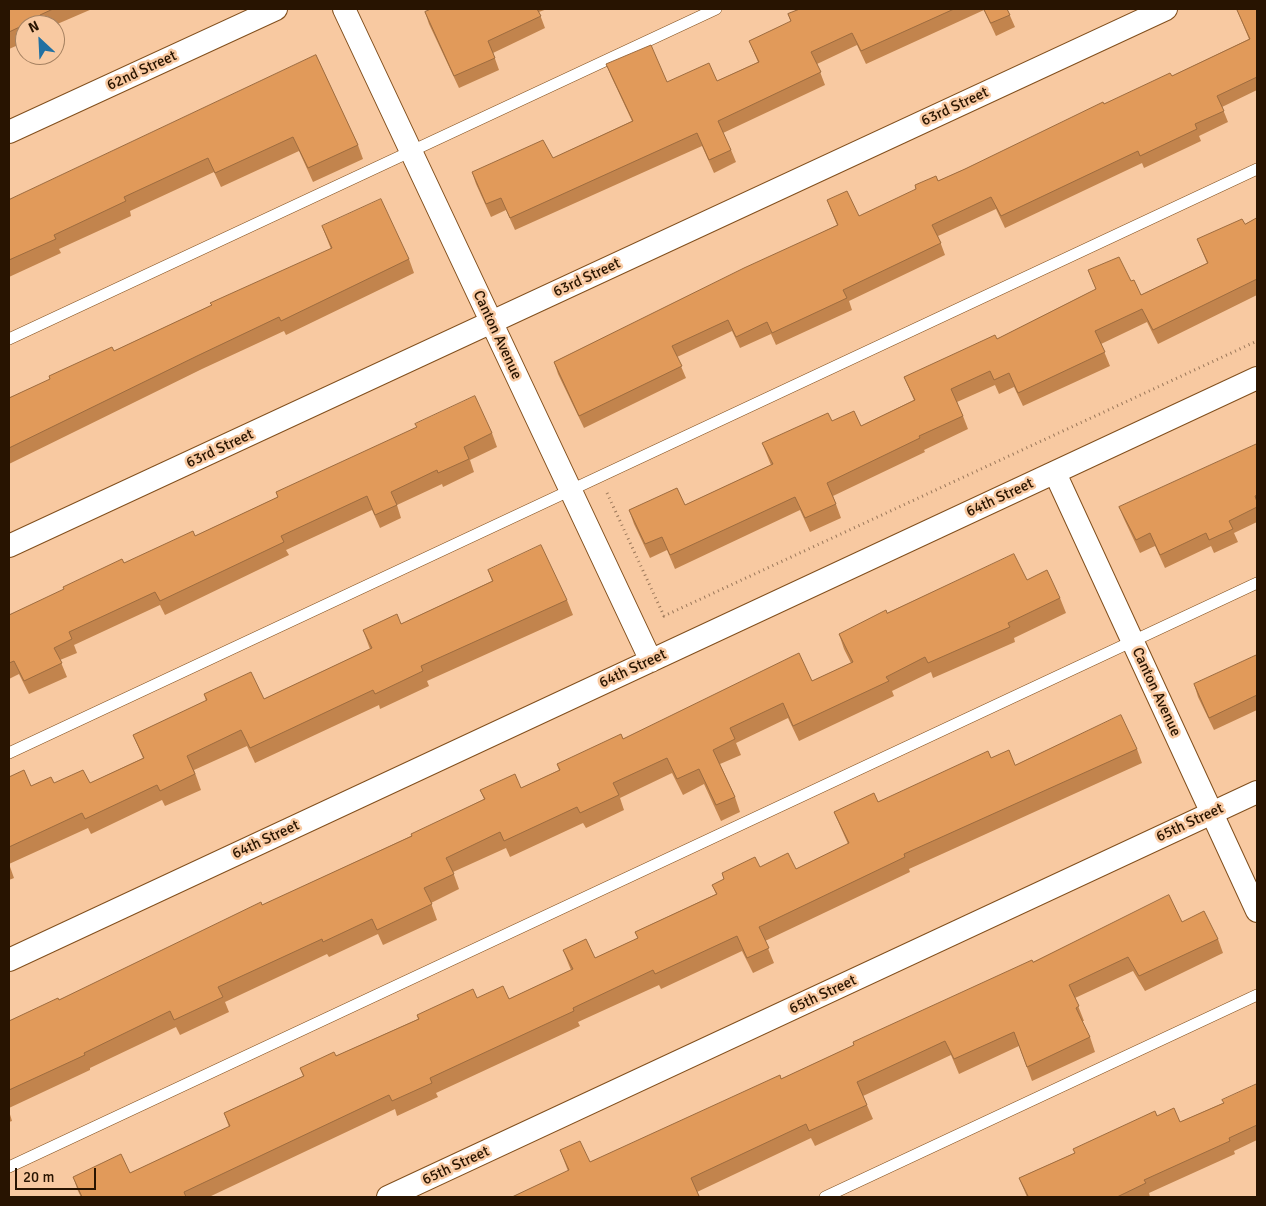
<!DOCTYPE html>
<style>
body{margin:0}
#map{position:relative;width:1266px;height:1206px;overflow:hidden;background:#f8c9a1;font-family:Signika,sans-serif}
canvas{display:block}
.frame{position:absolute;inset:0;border:10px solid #281401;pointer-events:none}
.north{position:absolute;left:15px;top:15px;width:50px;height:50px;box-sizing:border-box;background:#f8c9a1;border:1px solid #a58161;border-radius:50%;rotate:335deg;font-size:14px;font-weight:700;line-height:20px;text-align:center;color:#281401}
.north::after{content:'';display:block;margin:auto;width:18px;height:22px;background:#2170a2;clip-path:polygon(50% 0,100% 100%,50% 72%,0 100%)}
.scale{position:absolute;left:15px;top:1168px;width:81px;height:22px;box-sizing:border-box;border:2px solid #281401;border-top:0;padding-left:6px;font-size:15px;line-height:18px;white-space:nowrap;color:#281401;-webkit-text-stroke:4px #f8c9a1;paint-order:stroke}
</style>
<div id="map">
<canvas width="1266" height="1206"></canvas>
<div class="frame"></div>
<div class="north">N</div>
<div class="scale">20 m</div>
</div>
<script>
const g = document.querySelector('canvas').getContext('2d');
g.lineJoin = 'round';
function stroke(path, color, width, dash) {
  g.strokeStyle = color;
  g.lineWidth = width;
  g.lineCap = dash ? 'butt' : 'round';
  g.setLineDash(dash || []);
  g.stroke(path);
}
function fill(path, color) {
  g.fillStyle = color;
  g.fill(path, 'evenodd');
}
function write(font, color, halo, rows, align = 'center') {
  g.font = font + ' Signika,sans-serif';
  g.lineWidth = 5;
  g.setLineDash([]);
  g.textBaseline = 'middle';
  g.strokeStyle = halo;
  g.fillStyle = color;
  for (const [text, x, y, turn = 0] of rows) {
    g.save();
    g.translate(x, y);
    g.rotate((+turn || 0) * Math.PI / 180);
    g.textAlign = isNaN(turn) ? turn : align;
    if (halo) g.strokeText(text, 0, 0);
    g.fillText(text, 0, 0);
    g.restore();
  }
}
const service = new Path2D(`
 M9,339l707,-330
 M9,753l1248,-584
 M9,1167l1248,-584
 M825,1197l432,-202`);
const minor = new Path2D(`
 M344,9l307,652
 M9,132l267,-123
 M1055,473l202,438
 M9,546l1157,-537
 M9,960l1248,-582
 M388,1197l869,-405`);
stroke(service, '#814f1d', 12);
stroke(minor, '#814f1d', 24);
stroke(new Path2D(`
 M607,493l57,123 593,-275`), '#9a7759', 3, [1, 4]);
stroke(service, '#fff', 11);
stroke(minor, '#fff', 22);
fill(new Path2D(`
 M9,9h83l-37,16h-30v17l-16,7z
 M431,9h116l-8,3 6,16 -52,25 6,17 -40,18 -30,-64 -4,-12z
 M800,9h207l8,18 -19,9 -12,-26 -118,54 -9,-19 -40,19 8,21 -102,48 8,17 5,12 -22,11 -12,-27 -187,84 -9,-20 -15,7 -15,-33 -4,-12 81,-14 79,-37 -21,-45 -5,-12 61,18 50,-1 41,-19 -9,-21 42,-19 -3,-8z
 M1257,9v81l-35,17 6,15 -29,14 2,5 -57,27 -2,-5 -137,65 -9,-19 -58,27 7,19 -96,46 3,9 -76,35 -5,-11 -31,14 -8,-17 -55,26 9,21 -102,50 -26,-54 -4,-12 283,-137 -10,-25 32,16 106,-47 139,-65 68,-28 77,-37 -12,-29z
 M316,55l42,90 5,14 -50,23 -14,-31 -78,36 -7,-15 -84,39 1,5 -72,33 2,4 -52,24v-77z
 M1257,218v77l-99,49 -11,-22 -46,22 9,22 -87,40 -9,-19 -15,7 -4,-9 -38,17 6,14 5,13 -44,21 1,2 -92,44 8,22 -31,14 -10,-22 -125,59 -8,-19 -17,8 -16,-34 -5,-14 56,-5 86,-40 -9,-22 70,-22 29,5 53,-26 -10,-23 93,-38 99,-50 -8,-19 43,11 10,14 66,-32 -10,-24 48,-15z
 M322,226l87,33 5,14 -128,62 -2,-4 -82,38 -193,95v-66l105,-47 217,-102z
 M492,433l5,14 -27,13 4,12 -31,15 -1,-3 -45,21 4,13 -21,10 -8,-18 -86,40 3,5 -124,60 -5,-10 -86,40 3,8 -17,7 7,17 -38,17 -10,-20 -10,5v-64l115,-52 71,-27 83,-39 -2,-5z
 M1257,444v78l-23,11 4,9 -24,11 -3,-7 -46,22 -10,-22 -15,7 -16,-34 -5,-12z
 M488,570l79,30 6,15 -146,66 2,5 -49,23 -1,-4 -124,58 -8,-17 -53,24 7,20 -36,16 -3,-6 -71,34 -3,-6 -79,36 5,14 -5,2v-103l22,9 23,-3h36l53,-25 -10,-23 73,-34 -2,-7 60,5 106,-50 -7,-19 38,-6 91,-43z
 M1027,580l33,18 6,15 -52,25 1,4 -82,36 -2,-6 -39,19 2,5 -95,45 -11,-23 -52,25 5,12 -21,9 15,33 5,15 -19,9 -17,-37 -21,11 -11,-22 -52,25 4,12 -38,18 -3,-5 -73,34 -4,-9 -53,24 6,17 -28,14 6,17 -54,25 -5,-11 -49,23 -2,-3 -102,48 4,10 -49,23 -4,-8 -86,41v2l-81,38v-87l50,-21 352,-164 73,-37 -4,-9 41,-2 38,-18 -2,-6 66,-25 189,-58 39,-18 -7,-14 -5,-15 48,-21z
 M1257,655v55l-43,20 -16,-33 -4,-13z
 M1137,749l5,14 -233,106 1,3 -145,69 9,22 -21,10 -11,-22 -81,38 -2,-4 -81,37 2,4 -144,67 2,4 -41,19 -2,-7 -186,88h-128l-3,-6 -5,-14 57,-4 99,-46 -5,-14 79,-37 -3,-8 36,-12 82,-37 -1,-4 60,-17 32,1 62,-29 -8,-20 32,8 43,-20 -3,-6 81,-38 -4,-9 12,-6 -2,-6 38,-6 36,2 52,-25 -8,-18 -6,-14 44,-10 113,-44 24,7z
 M1182,922l36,17 5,14 -78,38 -12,-20 -58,27 9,23h-2l8,16 5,15 -63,29 -13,-35 -60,28 -8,-19 -88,41 10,23 -58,27 -4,-8 -114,54 3,5h-188l56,-26 -8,-21 30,12 191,-83 252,-117z
 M1257,1084v56l-23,11 1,3 -86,39 1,4h-124h1l-8,-19 138,-62 23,6 43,-19z
 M9,1111l3,10 -3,1z`), '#c2844d');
const building = new Path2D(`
 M9,9h44l-13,6 1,2 -32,15z
 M431,9h106l4,7 -53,25 7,17 -41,18 -29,-64z
 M800,9h154l-93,42 -9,-18 -41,19 10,20 -103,49 13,29 -22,10 -12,-27 -187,85 -9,-20 -15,6 -14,-32 71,-32 10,18 80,-37 -27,-57 45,-19 16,37 42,-19 8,18 42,-19 -10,-21 42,-20 -3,-7z
 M984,9h23l3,6 -19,8z
 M1240,9h17v68l-40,19 7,15 -29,13 2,5 -57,27 -2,-5 -137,65 -10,-19 -59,28 9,18 -98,47 4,8 -75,35 -5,-11 -31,15 -8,-17 -56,26 10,20 -103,50 -25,-54 190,-94 94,-43 -11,-25 20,-9 12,25 57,-27 -1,-4 21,-9 2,5 27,-12 138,-67 1,2 66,-31 2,3 78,-37 -13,-29z
 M316,55l42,90 -50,23 -15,-31 -78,36 -7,-15 -84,39 2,4 -72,34 2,4 -47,21v-60z
 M381,199l28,60 -128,62 -2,-4 -82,39 -188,92v-50l41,-19 -1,-3 63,-29 2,4 98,-46 -2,-2 122,-55 -10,-22z
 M1257,218v61l-104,51 -11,-21 -47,22 10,21 -87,41 -9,-20 -15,7 -4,-9 -39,18 12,27 -44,20 1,2 -93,45 9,21 -31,14 -10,-21 -125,58 -8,-18 -17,7 -16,-34 48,-22 8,17 88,-41 -11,-21 66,-30 4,8 22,-10 7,15 54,-26 -11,-23 91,-42 2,4 99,-50 -8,-19 31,-13 12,24 3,-1 7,15 67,-32 -11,-24 45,-20 3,5z
 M475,396l17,37 -28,14 5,12 -31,14 -1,-3 -46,22 6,13 -22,10 -8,-19 -86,40 3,6 -124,59 -5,-9 -86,40 3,7 -18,9 8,15 -38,18 -10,-20 -5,2v-48l55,-26 -1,-2 59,-28 2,4 69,-32 2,5 83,-39 -2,-5 141,-65 -2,-3z
 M1257,444v51l-2,1 2,6v5l-28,14 4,8 -24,11 -3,-7 -46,22 -10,-22 -14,7 -17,-33z
 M541,545l26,55 -146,66 2,5 -48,23 -2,-4 -123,58 -9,-18 -54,26 8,18 -35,17 -3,-6 -72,34 -3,-6 -73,34v-70l15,-7 7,16 20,-9 3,6 29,-13 7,13 54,-25 -11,-23 74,-35 -3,-6 47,-22 13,27 108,-51 -9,-18 34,-16 4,10 92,-43 -5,-11z
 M1014,554l13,26 20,-10 13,28 -52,25 2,4 -82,36 -3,-6 -39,20 3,4 -96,45 -10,-23 -53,25 5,11 -22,11 22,47 -19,8 -17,-36 -22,10 -10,-21 -54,25 6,12 -39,18 -3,-6 -73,34 -4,-9 -54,26 8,16 -30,14 8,16 -55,26 -5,-11 -49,23 -1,-3 -104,48 5,10 -49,23 -4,-9 -86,42 1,2 -76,35v-69l49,-23 1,2 202,-98 1,3 150,-69 -1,-2 74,-35 -5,-9 35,-16 6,14 39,-18 -3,-6 64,-30 2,5 176,-86 13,28 41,-19 -14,-28 47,-24 1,3z
 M1257,655v40l-48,23 -15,-34z
 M1121,715l16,34 -233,105 1,3 -146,70 10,21 -22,10 -10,-22 -82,38 -2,-4 -80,38 1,3 -144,67 2,5 -40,18 -3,-6 -205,97 2,5h-104l-9,-20 48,-23 9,19 100,-47 -6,-13 80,-37 -4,-8 34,-16 2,4 83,-37 -2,-4 56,-26 4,9 26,-12 6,13 64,-30 -10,-19 23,-11 9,19 43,-20 -3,-6 82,-38 -5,-9 12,-6 -2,-6 33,-16 5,10 28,-14 8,16 53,-26 -15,-31 40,-19 4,9 110,-51 3,7 18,-8 6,15z
 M1169,895l13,27 22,-11 14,28 -79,37 -11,-19 -59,28 10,21 -3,2 14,29 -63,30 -13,-35 -60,27 -9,-18 -88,41 10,23 -58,26 -3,-7 -115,54 8,18 -3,1h-184l57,-27 -9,-20 20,-9 10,21 190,-87 1,4 73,-34 -1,-3 179,-82 1,2z
 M1257,1084v41l-28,13 1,3 -86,39 2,3 -29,14h-91l2,-1 -9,-18 56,-25 -2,-4 82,-38 2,5 17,-8 6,14 44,-19 -2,-3z`);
fill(building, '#e19a5a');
stroke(building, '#9e6c3f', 1);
write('15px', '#281401', '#f8c9a1', [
 ["62nd Street",142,71,-25],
 ["63rd Street",955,107,-25],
 ["63rd Street",587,278,-25],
 ["Canton Avenue",497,335,65],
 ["63rd Street",220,449,-25],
 ["64th Street",1000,498,-25],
 ["64th Street",633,669,-25],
 ["Canton Avenue",1156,692,65],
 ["65th Street",1190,823,-25],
 ["64th Street",266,840,-25],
 ["65th Street",823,995,-25],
 ["65th Street",456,1166,-25]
]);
</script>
